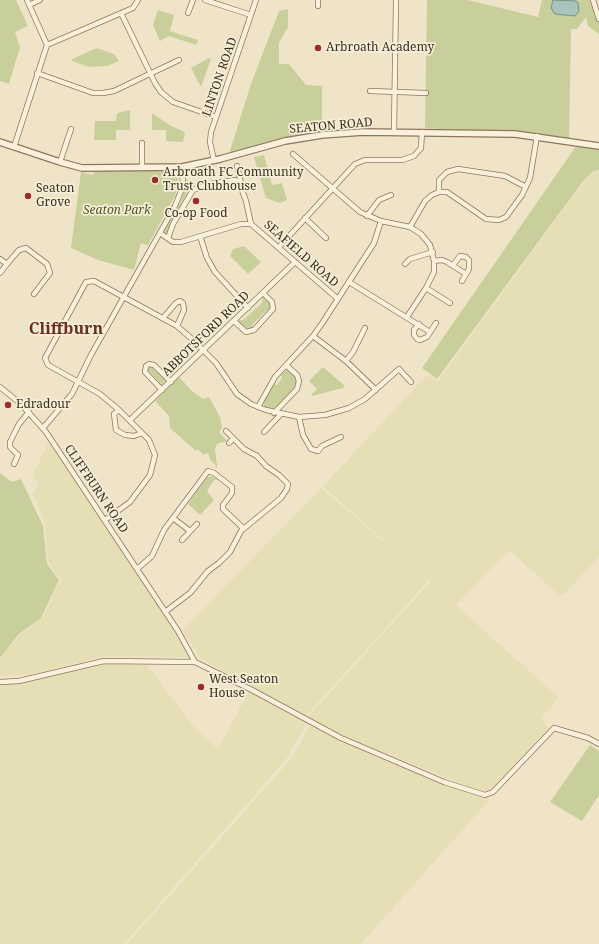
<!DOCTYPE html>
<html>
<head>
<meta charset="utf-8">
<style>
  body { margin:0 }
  canvas { display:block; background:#f0e4c8 }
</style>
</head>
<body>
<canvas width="599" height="944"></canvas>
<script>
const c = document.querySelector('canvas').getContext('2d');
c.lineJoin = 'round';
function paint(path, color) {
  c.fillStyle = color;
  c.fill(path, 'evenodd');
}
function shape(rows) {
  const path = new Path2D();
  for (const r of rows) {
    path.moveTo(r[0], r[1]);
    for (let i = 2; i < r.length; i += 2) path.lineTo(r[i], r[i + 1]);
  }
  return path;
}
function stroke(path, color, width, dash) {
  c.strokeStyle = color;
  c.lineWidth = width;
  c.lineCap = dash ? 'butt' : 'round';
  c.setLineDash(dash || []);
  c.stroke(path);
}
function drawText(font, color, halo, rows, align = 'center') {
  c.font = font + ' "Noto Serif",serif';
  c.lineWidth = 3.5;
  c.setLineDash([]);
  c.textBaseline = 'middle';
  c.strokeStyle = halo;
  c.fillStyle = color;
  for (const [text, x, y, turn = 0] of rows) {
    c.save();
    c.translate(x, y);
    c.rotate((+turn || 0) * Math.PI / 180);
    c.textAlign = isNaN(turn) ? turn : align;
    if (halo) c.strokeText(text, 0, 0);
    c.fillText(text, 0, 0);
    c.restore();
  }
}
paint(shape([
  [599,171,599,557,563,595,559,595,509,550,456,605,429,580,306,716,201,659,182,631,321,488,423,575,323,486,427,375,438,381,585,180,595,172],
  [48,442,87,496,192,657,107,656,26,675,0,676,0,659,20,635,42,618,61,580,48,562,44,518,33,495,38,484,33,476],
  [430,582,557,696,558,698,555,703,541,717,549,728,491,790,484,791,462,784,356,742,308,717],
  [104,663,146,664,194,727,218,749,249,691,307,722,287,758,124,944,0,944,0,685,49,677],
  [311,724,376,756,445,785,490,799,361,944,127,944,292,758]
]), '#e6deb5');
paint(shape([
  [0,0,16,0,28,26,15,32,20,47,9,84,0,81],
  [427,0,468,0,538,17,542,0,590,0,595,15,599,21,599,34,588,26,586,17,577,29,571,29,569,141,515,134,425,128],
  [288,9,288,27,279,43,279,64,289,64,306,85,322,86,322,126,326,126,327,135,285,141,228,157,251,84,279,11],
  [158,10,174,15,170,31,198,40,196,45,169,36,160,41,153,25],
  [97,48,114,54,119,61,107,66,89,67,72,61,72,59],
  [209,58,211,59,201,87,191,68],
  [130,110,130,130,116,130,116,140,94,140,95,121,116,121,117,113],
  [152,113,171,126,185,132,183,142,166,141,166,130,152,130],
  [579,142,599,146,599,170,594,171,584,180,437,379,422,368],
  [264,155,272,185,282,183,287,200,280,203,266,198,254,157],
  [171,170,171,177,178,177,176,194,148,245,141,243,134,270,98,260,71,248,81,172,93,175,94,171],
  [187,179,192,188,189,189,167,234,166,234,164,232,181,201],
  [244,246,261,262,248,274,230,256,233,249],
  [263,296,270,301,272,310,266,311,252,325,253,328,244,328,238,322,239,320,243,320,262,303],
  [150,366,166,380,160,387,161,384,149,371,147,373],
  [323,367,345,386,343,388,312,396,311,395,317,389,309,381],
  [288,369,296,375,297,385,275,408,271,409,265,407,263,402,273,384,277,385,282,378,281,375],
  [179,377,192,391,203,399,209,397,220,417,222,428,219,432,227,441,217,444,215,449,217,466,216,469,215,464,210,460,209,455,206,453,204,455,197,449,196,451,170,428,169,416,155,401],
  [0,473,12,482,21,479,43,526,47,564,59,580,41,618,19,634,0,658],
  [211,476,218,480,214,480,207,491,214,500,200,515,188,504,207,477],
  [590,745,599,751,599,795,582,821,550,802]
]), '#c9cf9b');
const water = shape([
  [553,0,576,1,578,3,579,11,575,16,555,14,551,8,553,0]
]);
paint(water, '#a9c4bc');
stroke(water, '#6f938a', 1);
const minor = shape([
  [27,0,47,45],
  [205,0,251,15],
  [593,0,599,19],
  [29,5,40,0],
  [318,6,318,0],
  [121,13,155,83,161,92,173,102,216,117],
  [188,13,193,0],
  [37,73,93,93,103,93,114,91,179,60],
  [370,91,426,93],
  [394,132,396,0],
  [14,147,47,45,133,8,138,0],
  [293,154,360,212,381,221,410,227,421,234,430,245,434,261,434,272,426,288,407,317],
  [214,161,210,142,211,132,256,0],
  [60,162,71,129],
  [237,166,241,183],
  [142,167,142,143],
  [439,192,439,180,447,172,458,169,505,176,526,187],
  [367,216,379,200,391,195],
  [305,218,326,238],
  [410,227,425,201,432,195,439,192,447,192,486,219,499,220,506,217,522,195,530,178,537,136],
  [160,233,173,242,181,242,241,224,251,224,338,299],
  [200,236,207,258,215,272,248,308],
  [168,238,173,224,193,190,214,183,235,180,239,182,246,201,251,224],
  [279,247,355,164,365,160,402,160,414,156,421,148,422,132],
  [0,259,7,264,0,273],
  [434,261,442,260,447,262,466,274],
  [7,264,19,250,26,248,47,264,50,273,34,294],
  [405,264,410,259,433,252],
  [453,265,460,256,466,257,469,260,469,269,462,281],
  [349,282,430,332],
  [426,288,450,303],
  [163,318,176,303,180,301,183,303,184,310,177,326],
  [234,321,246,332,254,330,273,309,272,302,263,293],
  [419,324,414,330,414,335,417,339,420,340,427,337,436,323],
  [313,336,346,361,376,390],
  [346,361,353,352,365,328],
  [0,387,21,404,46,432,178,631,195,662],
  [162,390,145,372,146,366,149,364,154,365,171,382],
  [258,407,275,377,313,336,323,322,374,243,381,221],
  [119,410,114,414,116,430,125,435,134,436,142,433],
  [274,413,297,389,299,381,297,375,286,365],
  [299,417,303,435,311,449,318,451,322,446,341,437],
  [130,420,295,262],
  [43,428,72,394,91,355,175,206,183,186,182,167],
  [264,432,281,414],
  [229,443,233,439],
  [14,464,18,455,10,447,10,442,19,424,29,412],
  [173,518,190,531],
  [105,520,130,502,150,475,155,455,149,440,119,410,100,394,48,365,45,358,86,282,94,281,177,326,192,339,216,363,237,394,251,404,266,410,299,417,325,415,349,408,365,399,399,369,411,382],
  [182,540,197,524],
  [137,569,152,556,164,530,208,471,214,473,232,487,232,493,223,505,223,509,243,528],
  [165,612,190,593,208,571,219,563,230,552,241,531,281,498,287,489,288,484,279,475,266,466,257,456,244,449,226,431],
  [0,682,19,681,104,661,195,662,252,690,341,738,444,782,485,795,493,792,554,728,588,738,599,744]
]);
const tertiary = shape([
  [0,142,60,162,82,168,182,167,220,159,285,141,322,135,363,132,515,134,599,146]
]);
stroke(minor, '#8d765c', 6);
stroke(tertiary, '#8d765c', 8);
stroke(minor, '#faf1dc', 4.5);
stroke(tertiary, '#faf1dc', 5.5);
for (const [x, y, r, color] of [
  [318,48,4,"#9e2a2b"],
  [155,180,4,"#9e2a2b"],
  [28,196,4,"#9e2a2b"],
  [196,201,4,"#9e2a2b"],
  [8,405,4,"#9e2a2b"],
  [201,687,4,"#9e2a2b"]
]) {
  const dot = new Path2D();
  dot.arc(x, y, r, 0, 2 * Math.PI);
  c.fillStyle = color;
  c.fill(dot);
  stroke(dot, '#f7eed8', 1.5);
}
drawText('12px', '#3d2e20', '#f7eed8', [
  ["Arbroath Academy",326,48],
  ["Arbroath FC Community",163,173],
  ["Trust Clubhouse",163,187],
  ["Seaton",36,189],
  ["Grove",36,203],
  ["Co-op Food",196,214,"center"],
  ["Edradour",16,405],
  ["West Seaton",209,680],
  ["House",209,694]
], 'left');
drawText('12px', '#3d2e20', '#f7eed8', [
  ["LINTON ROAD",220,77,-71],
  ["SEATON ROAD",331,126,-5],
  ["SEAFIELD ROAD",301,254,41],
  ["ABBOTSFORD ROAD",206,334,-44],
  ["CLIFFBURN ROAD",96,489,56]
]);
drawText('italic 12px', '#4d5a26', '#f7eed8', [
  ["Seaton Park",117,211]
]);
drawText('bold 16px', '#6b2e1e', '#f7eed8', [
  ["Cliffburn",66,329]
]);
</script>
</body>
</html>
